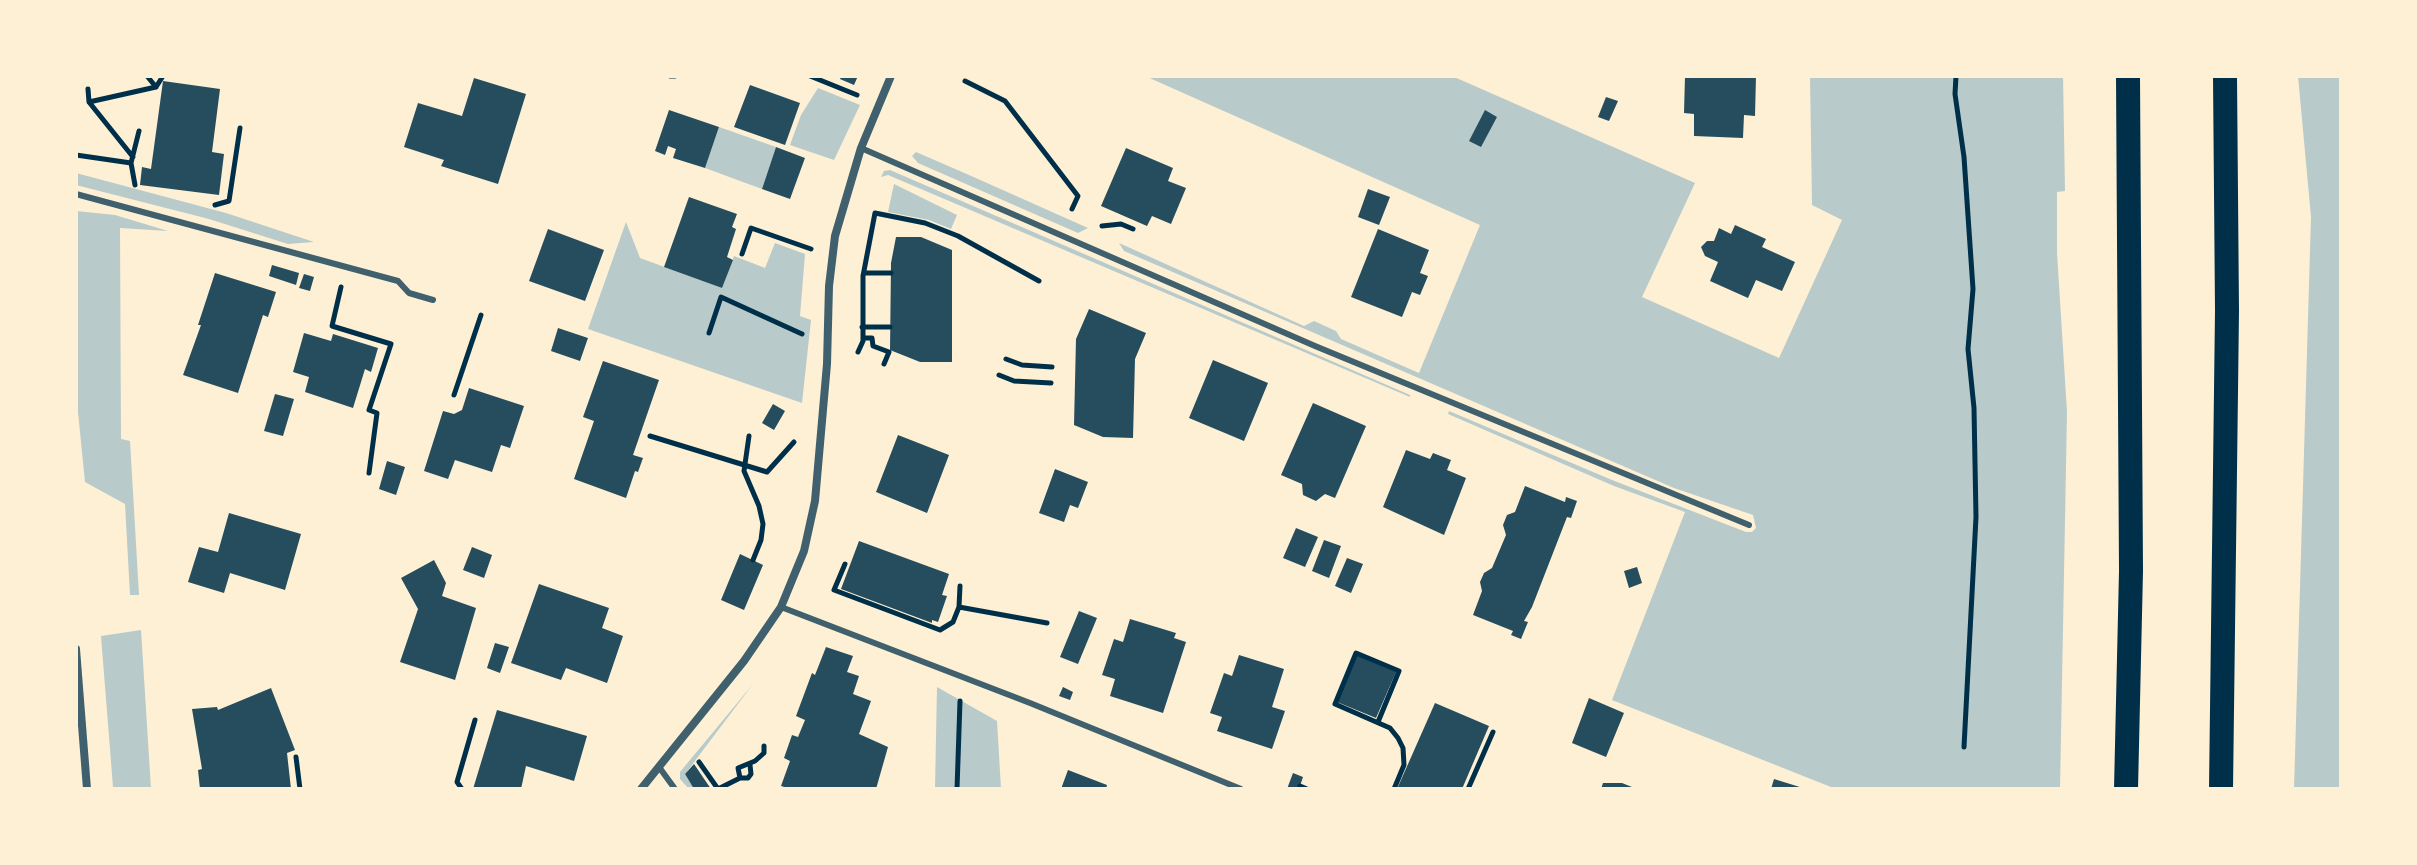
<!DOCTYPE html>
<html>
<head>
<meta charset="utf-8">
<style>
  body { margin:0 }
  #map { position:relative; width:2417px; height:865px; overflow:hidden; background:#fdf0d5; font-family:Karla,sans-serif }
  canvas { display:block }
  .frame { position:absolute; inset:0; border:78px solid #fdf0d5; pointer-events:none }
</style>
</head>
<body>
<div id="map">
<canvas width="2417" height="865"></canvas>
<div class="frame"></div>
</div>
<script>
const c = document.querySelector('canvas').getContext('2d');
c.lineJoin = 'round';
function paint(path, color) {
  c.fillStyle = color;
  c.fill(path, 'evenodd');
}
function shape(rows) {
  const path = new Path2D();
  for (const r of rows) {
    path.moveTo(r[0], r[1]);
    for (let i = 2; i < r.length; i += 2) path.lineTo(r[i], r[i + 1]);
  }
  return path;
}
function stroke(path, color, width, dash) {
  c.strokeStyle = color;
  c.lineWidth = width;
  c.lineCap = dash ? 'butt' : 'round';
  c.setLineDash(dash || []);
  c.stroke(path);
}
paint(shape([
  [1145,76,1452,76,1695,183,1642,297,1779,358,1842,220,1812,205,1810,76,2063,76,2065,191,2057,192,2057,253,2067,412,2060,789,1836,789,1612,700,1685,512,1614,486,1448,414,1449,411,1612,480,1746,532,1752,532,1756,528,1753,515,1674,488,1124,251,1119,243,1304,326,1314,321,1336,331,1341,339,1419,373,1480,225],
  [2298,76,2341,76,2341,789,2294,789,2311,217],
  [818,88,860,105,834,160,790,145,801,115],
  [719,127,776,147,762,189,705,168],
  [916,152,969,175,1088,228,1078,233,918,163,912,156],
  [890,170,1410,395,1410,397,888,175,881,177,884,171],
  [76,173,226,213,314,242,288,244,209,219,76,185],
  [894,184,957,215,951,229,929,220,888,212],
  [76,211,115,215,168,231,120,228,121,439,130,441,139,595,130,595,125,504,85,482,76,392],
  [626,222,640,258,722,288,734,256,765,268,775,243,805,254,800,316,811,320,802,403,588,329],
  [141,630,151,789,121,789,113,787,101,636],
  [753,684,685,774,694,789,689,789,680,779,680,772],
  [937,687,997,721,1001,789,935,789]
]), '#b9caca');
paint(shape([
  [841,76,858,76,854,85,840,79],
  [1685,76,1756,76,1755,116,1744,115,1743,138,1694,136,1694,114,1684,113],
  [474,78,526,94,498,184,441,166,444,160,404,147,418,103,462,116],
  [163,81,220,89,212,152,224,154,219,195,140,185,142,167,151,169],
  [750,85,800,103,785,145,734,127],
  [1606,97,1618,101,1609,121,1598,117],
  [669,110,719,127,705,168,673,158,676,149,668,146,665,155,655,151],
  [1485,110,1497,117,1481,147,1469,141],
  [776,147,805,158,790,199,762,189],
  [1126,148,1173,168,1168,181,1186,188,1171,224,1152,216,1147,226,1101,206],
  [1368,189,1390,197,1379,225,1358,217],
  [689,197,737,214,732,227,736,229,727,257,733,260,722,288,664,267],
  [1735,225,1766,239,1762,247,1795,262,1782,291,1756,280,1748,298,1710,281,1718,262,1705,256,1701,247,1707,241,1714,241,1719,228,1731,234],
  [548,229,604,250,585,301,529,281],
  [1378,229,1429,250,1420,273,1428,276,1420,295,1412,292,1402,317,1351,297],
  [896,237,921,237,952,250,952,362,920,362,890,350,891,263],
  [272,265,299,273,296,285,269,276],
  [215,273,276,292,268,317,263,315,238,393,183,375,201,325,198,325],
  [304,274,314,277,310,291,299,288],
  [1089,309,1146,333,1135,359,1133,438,1103,437,1074,425,1076,339],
  [558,328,588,338,580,361,551,351],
  [304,333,331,341,333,334,378,348,371,372,365,369,353,408,305,392,309,377,293,372],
  [1213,360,1268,383,1244,441,1189,418],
  [603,361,659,380,633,455,643,458,638,472,635,471,626,498,574,479,594,421,583,417],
  [469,388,524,406,510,448,501,445,492,472,455,460,448,479,424,471,443,411,454,414,462,410],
  [275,394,294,399,283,436,264,431],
  [1313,403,1366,426,1335,498,1325,494,1316,501,1303,495,1302,484,1281,475],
  [773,404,785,411,774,430,762,423],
  [898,435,949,455,927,513,876,492],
  [1406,450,1430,459,1433,453,1451,460,1447,470,1466,478,1444,535,1383,507],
  [387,461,405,467,396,495,379,489],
  [1055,469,1088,482,1078,508,1070,505,1064,522,1039,513],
  [1525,486,1565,502,1566,497,1577,501,1571,518,1567,517,1532,607,1524,621,1528,622,1521,639,1511,635,1513,631,1473,615,1482,591,1480,582,1484,573,1492,568,1506,535,1503,525,1507,515,1515,512],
  [229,513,301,534,285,590,230,573,224,593,188,582,199,547,218,552],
  [1296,528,1318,537,1305,567,1283,558],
  [1324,540,1341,546,1329,578,1312,571],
  [859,541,949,574,942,595,947,596,938,622,932,620,932,623,841,589],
  [472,547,492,555,484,578,463,570],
  [740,554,763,565,744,610,721,600],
  [1347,558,1363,564,1351,593,1335,586],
  [434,560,446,583,442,596,476,608,455,680,400,662,418,609,401,578],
  [1637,567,1642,583,1629,588,1624,571],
  [539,584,609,608,602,628,623,636,607,683,566,668,561,680,511,663],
  [1079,611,1097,618,1078,664,1060,657],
  [1130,619,1176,633,1174,638,1186,642,1163,713,1110,696,1115,679,1102,675,1114,639,1123,642],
  [495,643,509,647,500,673,487,668],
  [826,647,853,656,847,672,859,676,853,694,871,701,859,734,888,747,876,789,791,789,781,786,790,761,784,758,792,735,798,737,805,720,796,716,812,673,815,675],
  [1239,655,1284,669,1272,707,1285,711,1272,749,1217,731,1222,717,1210,713,1224,673,1232,676],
  [1356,655,1396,672,1376,718,1337,702],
  [1063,687,1073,692,1070,700,1059,696],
  [271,688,295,750,287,753,291,789,200,789,198,770,202,769,192,709,217,707,218,710],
  [1589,698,1624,713,1606,757,1572,743],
  [1435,703,1489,726,1462,789,1397,789],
  [497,710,587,736,574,781,526,766,521,789,473,789],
  [694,764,711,789,694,789,685,774],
  [1068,770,1107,785,1106,789,1061,789],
  [1293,773,1303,777,1299,789,1287,789],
  [1774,779,1803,788,1803,789,1771,789],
  [1603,783,1622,783,1637,789,1601,789]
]), '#264d5e');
stroke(shape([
  [670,76,675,76],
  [810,76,857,95],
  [1956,76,1955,94,1964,157,1973,289,1968,349,1974,408,1976,517,1964,747],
  [965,81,1005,101,1078,196,1072,209],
  [156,87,163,76],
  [88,89,89,102,156,87,147,76],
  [89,102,133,157],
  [76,155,131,163,139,131],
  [131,163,135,185],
  [215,205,229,201,240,128],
  [1102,226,1121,224,1133,229],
  [742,254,751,228,811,249],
  [864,273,891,273],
  [341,287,332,326,391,344,369,410,377,413,369,473],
  [862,327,890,327],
  [709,333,721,297,802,334],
  [863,338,872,338,873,346,889,352,884,364],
  [858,352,863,341,863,276,875,213,925,223,958,236,1039,281],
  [1006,359,1022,365,1052,367],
  [999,375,1014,381,1051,383],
  [454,395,481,315],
  [650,436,767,472,794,442],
  [749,436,744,471,759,506,763,524,761,540,753,560],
  [845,564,834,590,940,630,953,622,959,607,1047,623],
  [959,607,960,586],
  [1378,722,1399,671,1356,653,1335,704,1390,728,1398,738,1403,748,1404,765,1394,789],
  [296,757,300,789],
  [699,762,718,789,740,778],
  [750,765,751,774,748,778,740,778,738,768,755,761,764,753,764,746],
  [1300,786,1307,789],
  [462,789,457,782,475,720],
  [957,789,960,701],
  [1468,789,1493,732]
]), '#003049', 5);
stroke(shape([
  [861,148,1315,346,1749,525],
  [76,194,398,281,409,293,433,300],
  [781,607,1030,703,1241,789],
  [659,767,675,789]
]), '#3f606c', 6);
stroke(shape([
  [76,649,87,789],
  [641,789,744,661,781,607,804,551,815,501,827,364,829,286,835,236,861,148,891,76]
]), '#3f606c', 8);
stroke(shape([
  [2126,789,2131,571,2128,76],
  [2221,789,2227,311,2225,76]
]), '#003049', 24);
</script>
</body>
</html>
